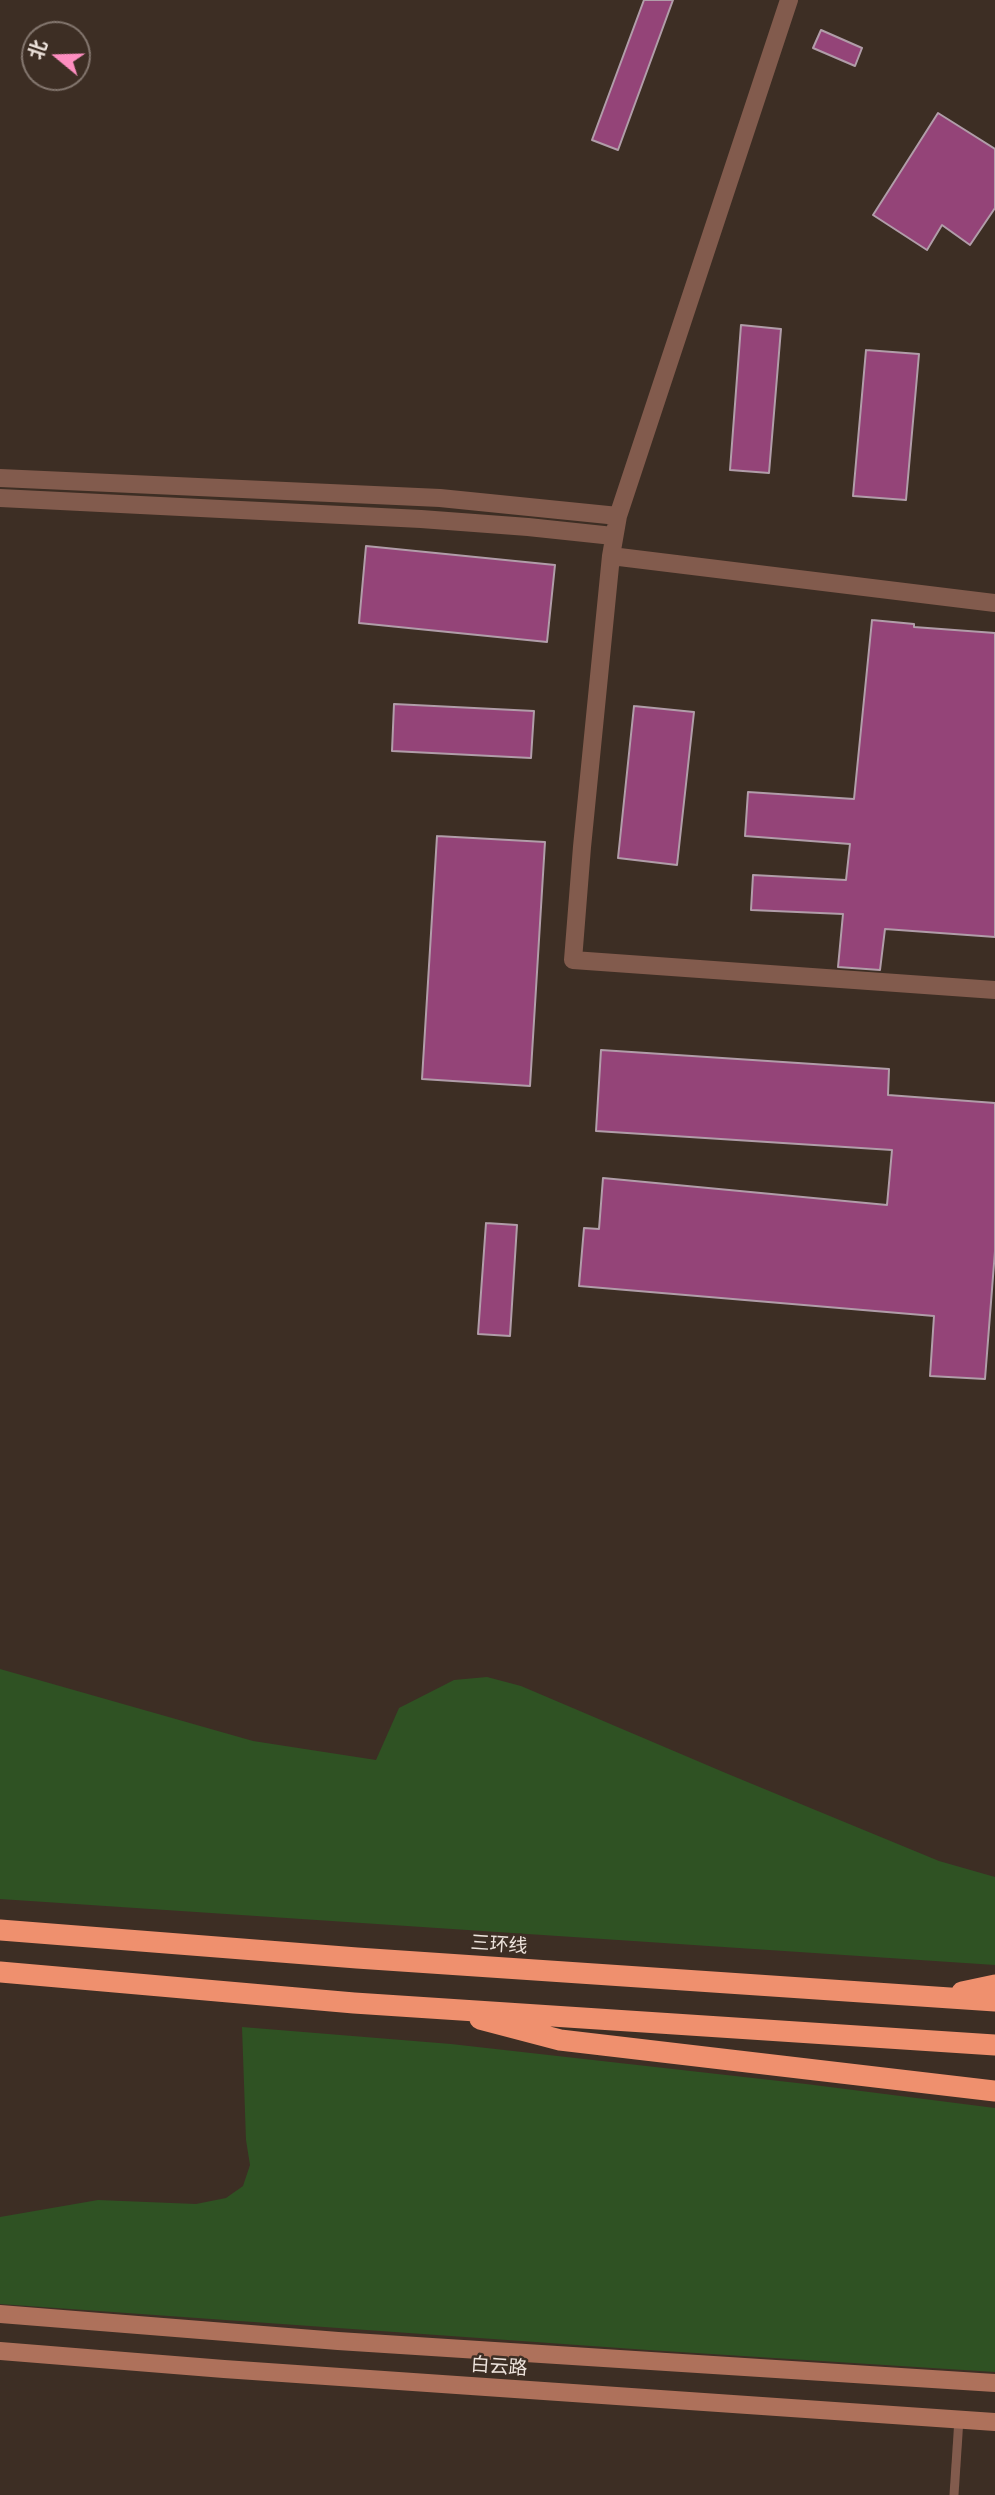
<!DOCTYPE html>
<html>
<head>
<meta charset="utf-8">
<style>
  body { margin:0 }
  #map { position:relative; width:995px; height:2495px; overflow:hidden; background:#3d2e24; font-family:"Work Sans","Noto Sans SC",sans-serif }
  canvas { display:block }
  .north { position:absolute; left:21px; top:21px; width:70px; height:70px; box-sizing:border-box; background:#3d2e24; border:2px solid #83766e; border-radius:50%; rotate:289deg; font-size:19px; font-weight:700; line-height:28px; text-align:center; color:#ede3dc }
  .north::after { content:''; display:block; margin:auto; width:24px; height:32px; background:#fd8ec0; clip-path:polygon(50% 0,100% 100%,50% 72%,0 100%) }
</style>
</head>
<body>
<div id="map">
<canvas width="995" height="2495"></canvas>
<div class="north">北</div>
</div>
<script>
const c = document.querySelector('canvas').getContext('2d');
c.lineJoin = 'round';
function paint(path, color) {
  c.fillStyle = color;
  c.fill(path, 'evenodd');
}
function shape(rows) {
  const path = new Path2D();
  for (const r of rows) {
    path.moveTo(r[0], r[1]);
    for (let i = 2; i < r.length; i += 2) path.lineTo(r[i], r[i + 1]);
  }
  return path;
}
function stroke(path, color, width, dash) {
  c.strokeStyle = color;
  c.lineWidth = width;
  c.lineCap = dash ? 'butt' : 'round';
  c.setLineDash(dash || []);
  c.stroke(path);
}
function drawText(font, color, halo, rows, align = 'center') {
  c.font = font + ' "Work Sans","Noto Sans SC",sans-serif';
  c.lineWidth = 5;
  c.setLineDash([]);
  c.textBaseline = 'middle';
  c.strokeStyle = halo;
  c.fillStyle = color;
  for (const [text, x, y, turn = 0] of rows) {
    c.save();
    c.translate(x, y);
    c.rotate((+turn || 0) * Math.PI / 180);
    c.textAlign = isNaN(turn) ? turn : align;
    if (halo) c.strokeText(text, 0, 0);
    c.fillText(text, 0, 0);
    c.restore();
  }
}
paint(shape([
  [0,1669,253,1741,376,1760,399,1708,454,1680,487,1677,521,1686,728,1774,939,1861,995,1877,995,1965,0,1899],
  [242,2027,451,2044,806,2084,995,2108,995,2372,648,2350,0,2304,0,2217,98,2200,196,2204,226,2198,243,2186,250,2165,246,2140]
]), '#2f5223');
const building = shape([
  [644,0,673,0,618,150,592,140,644,0],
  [821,30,862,48,855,66,813,48,821,30],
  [938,113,995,149,995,208,970,245,942,225,927,250,873,215,938,113],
  [741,325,781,329,769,473,730,470,741,325],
  [866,350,919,354,906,500,853,496,866,350],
  [366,546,555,565,547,642,359,623,366,546],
  [872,620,914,624,914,627,995,633,995,937,885,929,880,970,838,967,843,914,751,910,753,875,846,880,850,844,745,836,748,792,854,799,872,620],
  [394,704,534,711,531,758,392,751,394,704],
  [634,706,694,712,677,865,618,858,634,706],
  [437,836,545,842,530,1086,422,1079,437,836],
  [601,1050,889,1069,888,1095,995,1103,995,1251,985,1379,930,1376,934,1316,579,1286,584,1228,599,1229,603,1178,887,1205,892,1150,596,1131,601,1050],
  [486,1223,517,1225,510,1336,478,1334,486,1223]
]);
paint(building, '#944478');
stroke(building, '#b19da9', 2);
stroke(shape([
  [954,2495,959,2419]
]), '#825b4d', 9);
stroke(shape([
  [789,0,618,516,611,556,582,847,573,960,995,990],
  [0,478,440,498,618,516],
  [0,498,421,519,528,527,613,536],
  [611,556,995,603]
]), '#825b4d', 18);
stroke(shape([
  [0,2314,338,2341,995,2383],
  [0,2351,224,2369,995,2422]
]), '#ae715b', 18);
stroke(shape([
  [0,1930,357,1958,995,2001],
  [0,1972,354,2003,995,2045],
  [962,1992,995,1985],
  [480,2019,560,2040,995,2091]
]), '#ef906e', 21);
drawText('19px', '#ede3dc', '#3d2e24', [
  ["三环线",499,1945,4],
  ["白云路",499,2367,4]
]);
</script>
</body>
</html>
